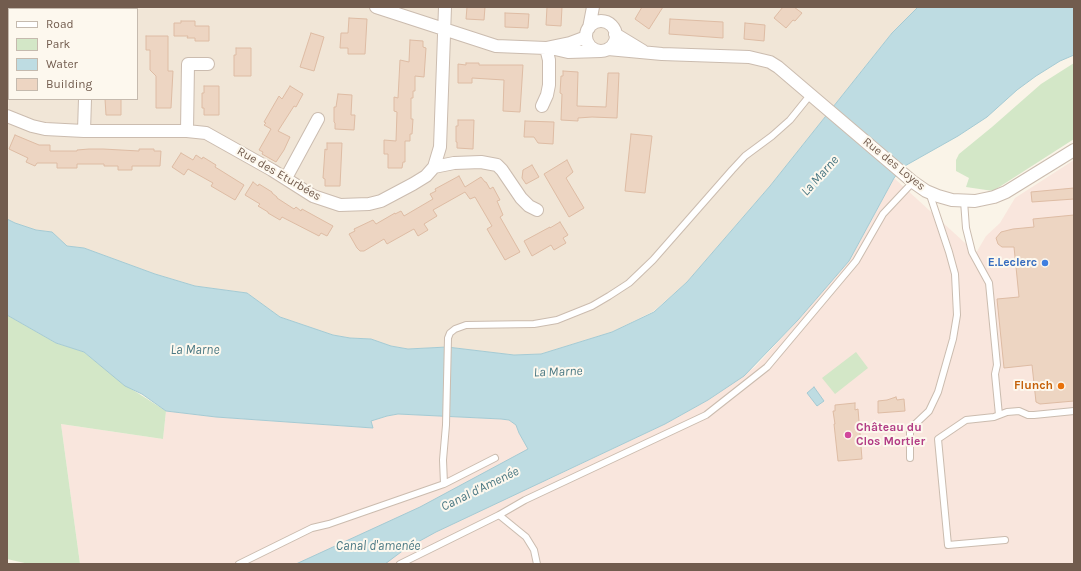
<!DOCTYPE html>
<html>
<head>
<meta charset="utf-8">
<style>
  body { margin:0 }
  #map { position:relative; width:1081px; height:571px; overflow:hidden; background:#faf4e8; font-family:Karla,sans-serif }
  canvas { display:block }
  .frame { position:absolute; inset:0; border:8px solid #725c4e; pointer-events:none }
  .legend { position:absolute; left:8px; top:8px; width:130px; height:92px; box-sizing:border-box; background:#fdf8ee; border:1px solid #c5baae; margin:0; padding:5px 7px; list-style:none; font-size:12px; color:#725c4e }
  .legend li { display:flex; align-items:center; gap:8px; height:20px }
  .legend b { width:20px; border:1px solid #c5baae }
</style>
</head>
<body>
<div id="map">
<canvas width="1081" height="571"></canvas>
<div class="frame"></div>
<ul class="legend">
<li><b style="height:5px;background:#fff"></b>Road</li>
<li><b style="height:11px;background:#d3e7c7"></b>Park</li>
<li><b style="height:11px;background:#bedce2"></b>Water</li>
<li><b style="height:11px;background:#edd5c2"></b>Building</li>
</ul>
</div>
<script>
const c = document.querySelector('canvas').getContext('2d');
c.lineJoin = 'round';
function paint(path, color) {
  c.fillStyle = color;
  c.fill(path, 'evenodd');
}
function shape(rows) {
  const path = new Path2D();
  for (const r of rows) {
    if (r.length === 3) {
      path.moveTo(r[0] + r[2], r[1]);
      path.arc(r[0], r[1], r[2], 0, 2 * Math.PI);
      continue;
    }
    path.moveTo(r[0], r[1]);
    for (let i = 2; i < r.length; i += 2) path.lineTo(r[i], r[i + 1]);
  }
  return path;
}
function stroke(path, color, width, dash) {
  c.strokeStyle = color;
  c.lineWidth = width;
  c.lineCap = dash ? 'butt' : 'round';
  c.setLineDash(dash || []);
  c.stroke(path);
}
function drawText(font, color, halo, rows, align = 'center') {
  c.font = font + ' Karla,sans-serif';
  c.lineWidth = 4;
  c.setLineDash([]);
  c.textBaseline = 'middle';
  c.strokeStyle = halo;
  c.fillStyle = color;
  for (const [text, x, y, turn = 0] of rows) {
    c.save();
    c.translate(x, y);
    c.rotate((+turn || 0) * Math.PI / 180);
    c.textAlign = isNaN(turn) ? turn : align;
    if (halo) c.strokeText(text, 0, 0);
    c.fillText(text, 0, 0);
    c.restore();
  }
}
paint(shape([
  [7,7,918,7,892,33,770,186,687,282,654,311,612,332,541,354,514,355,447,347,408,349,391,346,371,339,350,338,333,335,280,317,247,293,195,286,155,274,84,248,66,246,52,232,36,230,15,223,7,219],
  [9,9,137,9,137,99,9,99]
]), '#f1e6d7');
paint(shape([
  [1074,160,1074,564,80,564,61,424,163,439,166,411,216,417,372,428,371,421,387,416,398,414,501,419,509,420,517,425,519,433,547,480,665,424,708,400,755,367,798,320,849,261,894,178,976,253,986,236,1000,223,1015,198]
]), '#f9e6dd');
paint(shape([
  [1074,63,1074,139,993,191,966,187,969,178,956,171,956,160,959,154,992,127,1041,84],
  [7,315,56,343,84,352,122,383,166,411,163,439,61,424,80,564,29,564,7,559],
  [856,352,868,368,835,394,822,378]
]), '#d3e7c7');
const water = shape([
  [918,7,1074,7,1074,55,1060,61,1036,76,1017,90,987,117,958,136,903,167,894,178,849,261,798,320,744,376,708,400,665,424,436,532,405,549,385,564,296,564,420,507,528,449,519,433,516,425,509,420,501,419,398,414,387,416,371,421,373,428,216,417,166,411,142,394,125,386,84,352,56,343,7,315,7,219,15,223,36,230,52,232,67,246,84,248,155,274,195,286,247,293,280,317,333,335,350,338,371,339,391,346,408,349,447,347,514,355,541,354,612,332,654,312,687,282,770,186,892,33,918,7],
  [814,387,824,401,817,406,807,393,814,387]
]);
paint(water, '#bedce2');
stroke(water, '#a5cad3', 1);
const building = shape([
  [467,7,485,7,484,20,466,19,467,7],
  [547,7,562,7,561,26,546,25,547,7],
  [642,7,663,7,649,29,635,19,642,7],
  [783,7,794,7,802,13,795,21,793,20,786,28,774,18,783,7],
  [505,13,529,14,528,28,505,27,505,13],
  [349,18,367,19,365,54,348,54,348,48,340,48,341,33,348,33,349,18],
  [670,19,723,22,723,38,669,34,670,19],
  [181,21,195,21,195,26,209,26,209,41,195,41,195,38,187,38,188,36,174,36,174,23,181,23,181,21],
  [745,23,765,25,764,41,744,39,745,23],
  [311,33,324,37,314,71,300,67,311,33],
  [146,36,168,36,168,71,173,71,171,108,156,108,156,76,150,70,150,50,146,50,146,36],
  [410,40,423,41,423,47,426,48,424,77,415,76,415,91,413,91,413,98,411,98,411,119,413,119,412,134,410,134,410,141,405,141,405,162,403,162,402,168,388,168,388,154,384,154,384,140,396,141,397,112,394,111,394,97,398,98,400,60,409,62,410,40],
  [236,48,251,48,251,76,234,76,234,55,236,55,236,48],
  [466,63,479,63,479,65,523,65,520,112,503,111,504,80,472,78,472,83,458,83,458,64,466,65,466,63],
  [563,71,578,72,577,106,606,107,608,73,619,73,617,118,592,117,578,118,578,121,561,120,562,94,560,93,561,76,563,76,563,71],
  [204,86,219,86,219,115,204,115,204,108,202,108,202,93,204,93,204,86],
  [290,86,303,94,296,107,294,106,278,131,290,137,284,150,276,162,262,154,263,152,259,150,271,129,264,125,266,123,264,122,279,96,282,99,290,86],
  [338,94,352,95,351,115,355,115,354,130,335,129,335,123,334,122,334,107,336,107,338,94],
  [105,99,121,99,121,115,106,115,105,99],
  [458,120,474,120,473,149,457,148,457,142,456,142,456,126,458,126,458,120],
  [525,121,554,122,553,144,538,143,534,137,524,137,525,121],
  [631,134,652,136,645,193,625,191,631,134],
  [15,135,39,145,50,145,50,151,77,151,77,150,89,149,103,149,139,151,139,149,154,149,154,151,161,151,160,166,132,166,132,170,118,170,118,166,104,166,104,164,77,164,77,168,57,168,57,163,37,163,35,166,26,162,28,158,9,149,15,135],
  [327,143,342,143,340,186,325,186,325,179,323,178,324,164,325,149,327,150,327,143],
  [181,153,193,160,196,155,202,159,203,157,216,165,215,167,220,170,244,185,235,200,211,186,213,183,188,169,184,175,172,167,181,153],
  [567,160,573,172,566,178,584,208,569,217,544,174,567,160],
  [532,165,539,177,526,184,522,178,523,170,532,165],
  [459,176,465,187,481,177,485,182,486,182,490,189,493,187,500,200,497,201,503,215,500,217,520,252,505,260,487,229,492,226,475,197,470,199,465,192,433,210,437,216,424,224,428,230,418,236,414,229,412,230,387,244,384,239,364,251,360,251,357,248,349,234,355,231,354,229,373,220,376,224,395,213,395,214,401,211,404,216,433,199,430,194,436,191,435,189,459,176],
  [253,182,258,186,259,184,272,192,272,193,277,197,277,198,294,209,296,207,301,211,302,209,333,226,327,236,321,233,319,236,282,217,280,220,268,213,268,212,258,206,260,204,245,195,253,182],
  [1074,188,1074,199,1032,202,1031,192,1074,188],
  [1074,215,1074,401,1040,404,1036,402,1032,365,1004,368,997,299,1019,297,1014,247,1002,247,998,244,996,238,1001,232,1013,229,1034,227,1033,219,1074,215],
  [560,222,568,235,563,238,566,243,554,250,551,245,532,256,524,241,550,227,550,228,560,222],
  [896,397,897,400,904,399,905,411,878,413,878,401,887,400,896,397],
  [855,403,855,410,858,409,862,459,838,461,834,424,835,424,833,411,835,411,835,405,855,403]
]);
paint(building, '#edd5c2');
stroke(building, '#debca4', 1);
const service = shape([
  [964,201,966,228,972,252,989,283,997,365,995,374,999,415],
  [910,458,910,429,929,411,938,392,953,339,957,315,955,274,949,252,929,192],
  [444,484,495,458],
  [499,515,525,500,706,415,767,367,856,261,883,214,913,182],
  [1005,540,948,545,938,439,966,420,994,417,1007,412,1019,411,1028,415,1034,415,1074,411],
  [239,564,312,528,329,524,444,484,443,460,446,425,448,338,450,333,455,329,466,325,534,324,557,320,592,306,609,296,629,283,653,260,732,170,745,156,772,136,790,120,811,94],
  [400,564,499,515,526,537,534,550,537,564]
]);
const minor = shape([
  [59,7,63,9],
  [376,7,496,46,546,48,570,43,586,37],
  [601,36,15],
  [589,28,593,7],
  [615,34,643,51],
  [555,49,568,52,601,51],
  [608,49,662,54,749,57,770,62,778,67,913,182,926,191,938,196,952,200,975,201,994,197,1006,192,1074,150],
  [542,106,547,95,549,85,549,60,546,48],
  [7,116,32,126,45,129,84,131,187,131,206,133,272,170,313,196,340,205,369,204,381,201,413,184,426,176,434,167,440,147,445,7],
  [84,131,85,99],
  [187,131,188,64,208,64],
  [434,167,454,163,481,162,497,165,502,170,521,198,529,206,537,210],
  [286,178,318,119]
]);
stroke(service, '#cbbcaf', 8);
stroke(minor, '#cbbcaf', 14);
stroke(service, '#fff', 6);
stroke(minor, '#fff', 12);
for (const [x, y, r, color] of [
  [1045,263,4,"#3f7fe0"],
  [1061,386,4,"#e8710a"],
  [848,435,4,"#d1479c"]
]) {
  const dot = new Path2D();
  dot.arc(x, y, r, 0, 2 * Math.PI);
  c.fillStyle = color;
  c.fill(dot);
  stroke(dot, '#fdf8ee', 1.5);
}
drawText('12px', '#725c4e', '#fdf8ee', [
  ["Rue des Loyes",894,164,39],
  ["Rue des Eturbées",279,174,30]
]);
drawText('bold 12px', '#366cbe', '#fdf8ee', [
  ["E.Leclerc",1037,263]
], 'right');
drawText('bold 12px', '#c56008', '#fdf8ee', [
  ["Flunch",1053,386]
], 'right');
drawText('bold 12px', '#b23c85', '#fdf8ee', [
  ["Château du",856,428],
  ["Clos Mortier",856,442]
], 'left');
drawText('italic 13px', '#4a7883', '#fdf8ee', [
  ["La Marne",820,176,-48],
  ["La Marne",195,350],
  ["La Marne",558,372,-2],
  ["Canal d'Amenée",480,489,-26],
  ["Canal d'amenée",378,546]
]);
</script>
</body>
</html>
